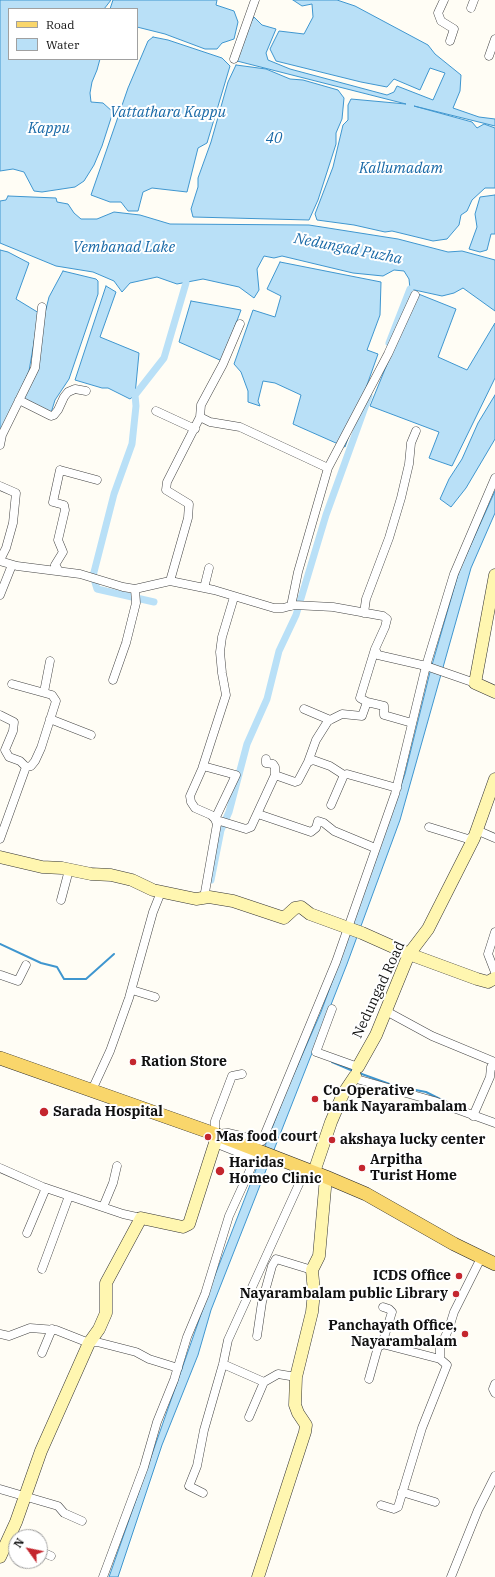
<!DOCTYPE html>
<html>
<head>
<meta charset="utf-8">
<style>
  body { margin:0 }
  #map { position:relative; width:495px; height:1577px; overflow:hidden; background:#fffdf5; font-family:"IBM Plex Serif",serif }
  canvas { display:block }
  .legend { position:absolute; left:8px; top:8px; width:130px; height:52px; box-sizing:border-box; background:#fff; border:1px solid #a0a0a0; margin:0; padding:5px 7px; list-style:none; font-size:12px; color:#111 }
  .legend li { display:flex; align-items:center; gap:8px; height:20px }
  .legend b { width:20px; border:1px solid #a0a0a0 }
  .north { position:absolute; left:8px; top:1529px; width:40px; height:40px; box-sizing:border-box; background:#fff; border:1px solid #a0a0a0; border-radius:50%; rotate:303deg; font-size:11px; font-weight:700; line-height:16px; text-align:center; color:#111 }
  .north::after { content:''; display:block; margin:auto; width:14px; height:18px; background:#c4262e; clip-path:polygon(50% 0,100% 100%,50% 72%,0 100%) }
</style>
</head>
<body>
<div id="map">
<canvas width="495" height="1577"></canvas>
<ul class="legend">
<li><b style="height:5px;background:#f9d66b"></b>Road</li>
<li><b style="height:11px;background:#b9e0f7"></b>Water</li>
</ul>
<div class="north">N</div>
</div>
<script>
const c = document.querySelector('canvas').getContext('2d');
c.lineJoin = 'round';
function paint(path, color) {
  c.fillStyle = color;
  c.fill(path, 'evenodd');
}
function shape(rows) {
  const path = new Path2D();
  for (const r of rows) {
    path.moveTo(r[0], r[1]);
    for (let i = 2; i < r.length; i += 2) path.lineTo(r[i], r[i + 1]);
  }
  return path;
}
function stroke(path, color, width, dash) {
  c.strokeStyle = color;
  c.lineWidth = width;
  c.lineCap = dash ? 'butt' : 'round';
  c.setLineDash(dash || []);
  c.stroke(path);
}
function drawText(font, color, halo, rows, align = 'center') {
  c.font = font + ' "IBM Plex Serif",serif';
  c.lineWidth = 4;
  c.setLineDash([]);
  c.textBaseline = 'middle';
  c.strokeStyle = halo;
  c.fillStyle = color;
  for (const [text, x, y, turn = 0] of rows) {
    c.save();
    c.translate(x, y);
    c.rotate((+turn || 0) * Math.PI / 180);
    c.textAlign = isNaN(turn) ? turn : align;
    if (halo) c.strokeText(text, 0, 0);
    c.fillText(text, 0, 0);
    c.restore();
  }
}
const water = shape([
  [0,0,111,0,104,9,9,9,9,59,100,59,97,70,92,82,90,93,91,102,103,103,113,112,102,146,94,165,84,181,75,187,42,192,34,191,24,172,13,169,0,171,0,0],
  [113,0,217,0,216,5,234,11,238,22,234,39,222,43,217,49,205,49,165,34,137,27,137,9,110,9,113,0],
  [293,0,337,0,355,6,428,45,435,54,461,75,460,91,453,108,479,117,495,119,495,126,414,106,472,122,477,128,484,124,495,128,495,188,485,188,472,200,467,211,461,215,459,225,447,239,433,241,392,231,385,232,354,225,317,220,315,214,333,167,343,125,348,120,348,105,351,99,406,104,237,61,248,27,254,17,262,25,276,29,266,53,268,60,290,69,387,95,394,92,397,86,433,100,445,73,430,68,420,90,394,79,387,87,361,82,276,61,270,49,279,31,304,34,313,17,312,4,302,6,293,0],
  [153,37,168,40,222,58,230,66,207,143,198,148,187,192,152,188,143,192,138,211,128,211,121,202,110,202,91,195,128,88,148,41,153,37],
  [236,65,266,69,290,79,303,80,338,90,344,98,342,119,336,133,336,144,318,200,309,220,193,217,191,209,198,187,198,178,211,142,228,82,236,65],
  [495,195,495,234,491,234,487,250,480,252,469,249,477,227,475,214,480,197,495,195],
  [8,196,56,198,57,202,68,204,74,213,81,219,97,219,114,212,140,215,170,224,309,225,398,239,448,252,462,251,495,260,495,311,463,288,454,293,442,296,410,289,409,279,404,271,394,270,383,276,353,273,282,256,274,258,264,256,257,269,259,290,254,298,239,287,203,279,177,284,157,277,130,283,122,292,114,281,93,272,56,266,0,243,0,201,6,200,8,196],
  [0,250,8,252,29,263,16,299,39,313,29,371,0,435,0,250],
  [280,262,381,282,380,315,367,350,378,354,345,447,293,424,301,395,275,383,263,381,258,401,260,406,248,402,248,391,241,372,234,364,253,310,275,317,281,296,267,289,280,262],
  [63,271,96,279,98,281,98,294,69,379,55,400,51,413,23,401,49,297,63,271],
  [106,286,116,292,100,337,139,353,135,395,130,399,108,388,102,388,75,380,106,286],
  [416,293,456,309,438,357,467,370,495,323,495,378,452,466,429,458,439,432,370,406,416,293],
  [191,301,241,310,222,361,179,342,191,301],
  [495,395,495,439,466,488,451,507,440,499,449,479,462,459,478,423,495,395],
  [495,491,495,513,471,568,400,820,347,964,211,1310,198,1355,162,1445,118,1577,109,1577,212,1283,286,1092,321,1012,347,941,405,774,430,672,459,571,495,491]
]);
paint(water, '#b9e0f7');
stroke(water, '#3f96cf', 1);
stroke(shape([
  [0,944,41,963,57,967,64,979,86,979,114,954],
  [332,1062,353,1071],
  [359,1073,395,1086,426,1092,444,1101]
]), '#3f96cf', 2);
stroke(shape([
  [389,343,410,289],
  [154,602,97,589,93,576,114,494,132,444,136,406,135,395,164,358,186,283],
  [211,880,221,830,229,812,247,744,267,699,279,651,296,615,326,515,369,396]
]), '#b9e0f7', 7);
const street = shape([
  [444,0,438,13,441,21,454,29,450,41],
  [471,8,474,0],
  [489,56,495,39],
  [234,59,255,0],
  [19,400,51,416,54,415,58,410,64,397,68,392,75,389,86,391],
  [156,411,195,429],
  [200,417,201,405,223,364,240,324],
  [0,445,2,435,35,368,42,307],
  [328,468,388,354,415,295],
  [0,486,16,493,13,523,6,548,0,560],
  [0,561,17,566,80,574,123,587,135,589,170,581,214,590,274,608,283,608,294,605,333,607,383,616,387,619,385,627,375,649,378,655,426,666,475,683],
  [59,571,55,565,63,552,58,540,65,510,64,505,53,502,60,470,97,480],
  [170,581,188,518,189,504,166,490,167,482,200,417,210,422,240,427,328,468,298,572,291,606],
  [204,588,209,568],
  [0,595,12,565],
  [364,613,366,599,389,538,401,498,409,464,411,443,416,431],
  [113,680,126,643,136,603,135,589],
  [44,692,50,661],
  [367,702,360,698,375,649],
  [304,709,330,720],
  [0,715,14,722,13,731,5,750,9,757,20,761,26,767],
  [50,719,91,735],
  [308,762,316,740,328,721,342,714,362,716,367,702,384,706,384,715,412,723],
  [203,766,236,775,215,819],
  [275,775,295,782,298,781,308,762,313,760,330,766,344,775,347,774,397,788],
  [331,805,344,775],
  [258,814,311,832,316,828,318,821,324,823,334,831,375,848],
  [217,824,220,821,246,829,251,827,275,775,275,767,273,764,266,763,266,759],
  [429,827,468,839,481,832,495,838],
  [0,839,26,767,31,766,35,761,41,748,56,701,52,695,12,684],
  [204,898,217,824,215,819,211,815,195,808,191,802,190,796,202,769,226,695,222,673,220,652,222,637,234,597],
  [61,900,69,870],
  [495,932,488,954,495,972],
  [1,975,18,981,26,965],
  [132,990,155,997],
  [332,1009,316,1052,358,1067,356,1071],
  [386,1011,432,1036,495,1062],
  [242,1074,232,1076,215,1121,215,1134,228,1133,262,1141,336,962,395,794,426,666,454,574,495,478],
  [353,1078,434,1101,495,1123],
  [92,1090,110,1051,129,998,153,912,161,892],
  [473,1116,490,1077,491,1067,495,1066],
  [0,1168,43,1187,123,1214,141,1218],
  [103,1207,113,1183,117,1166],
  [27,1233,46,1188],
  [42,1269,69,1196],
  [383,1307,389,1309,392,1312,382,1344,440,1359,440,1348,449,1328,454,1312,481,1258],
  [0,1334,9,1336,30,1328,56,1330,89,1343,97,1342,136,1352,149,1359,178,1368],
  [257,1336,262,1302,272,1266,276,1259,312,1270],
  [356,1339,378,1347,382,1345],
  [42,1353,52,1329],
  [223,1364,264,1382],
  [369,1379,378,1347],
  [495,1384,493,1389,495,1393],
  [249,1417,264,1382,278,1374,296,1377],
  [0,1489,58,1506,64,1513,82,1521],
  [402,1492,435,1502],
  [203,1493,189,1486,197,1466,204,1430,223,1364,228,1340,304,1173],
  [381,1505,394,1509,398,1507,422,1428,447,1365,440,1359],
  [40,1551,51,1556],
  [103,1577,144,1467,157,1422,174,1380,187,1337,205,1294,229,1216,255,1159,215,1143],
  [451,1577,478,1510,495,1476]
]);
const secondary = shape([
  [495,575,475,683,495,692],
  [0,857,42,867,62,868,91,874,111,875,132,880,153,890,196,899,209,897,233,901,284,918,295,908,301,907,310,914,362,933,409,954,477,979,488,982,495,978],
  [358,1067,376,1035,409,954,428,929,474,838,495,779],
  [314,1172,331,1122,343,1094,355,1076],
  [0,1557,16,1522,41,1451,89,1343,99,1329,106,1313,106,1283,141,1218,183,1227,189,1224,215,1143,215,1134],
  [258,1577,305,1432,306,1425,298,1413,295,1405,296,1377,312,1312,314,1292,312,1270,319,1256,326,1177]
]);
const primary = shape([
  [0,1058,215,1134,326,1177,366,1194,454,1244,495,1264]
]);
stroke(street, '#444', 9);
stroke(secondary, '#333', 13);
stroke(primary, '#222', 14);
stroke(street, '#fff', 8);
stroke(secondary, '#fff6b0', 12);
stroke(primary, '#f9d66b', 13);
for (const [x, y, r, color] of [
  [133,1062,4,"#c4262e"],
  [315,1099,4,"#c4262e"],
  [44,1112,5,"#c4262e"],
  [208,1137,4,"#c4262e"],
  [332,1140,4,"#c4262e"],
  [362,1168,4,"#c4262e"],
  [220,1171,5,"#c4262e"],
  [459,1276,4,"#c4262e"],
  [456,1294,4,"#c4262e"],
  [465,1334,4,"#c4262e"]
]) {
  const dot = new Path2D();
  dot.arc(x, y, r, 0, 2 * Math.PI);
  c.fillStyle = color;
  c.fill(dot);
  stroke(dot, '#fff', 1.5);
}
drawText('14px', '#111', '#fff', [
  ["Nedungad Road",379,990,-65]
]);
drawText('bold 14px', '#111', '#fff', [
  ["Ration Store",141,1062],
  ["Co-Operative",323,1091],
  ["bank Nayarambalam",323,1107],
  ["Sarada Hospital",53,1112],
  ["Mas food court",216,1137],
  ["akshaya lucky center",340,1140],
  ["Arpitha",370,1160],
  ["Turist Home",370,1176],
  ["Haridas",229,1163],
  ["Homeo Clinic",229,1179],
  ["ICDS Office",451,1276,"right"],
  ["Nayarambalam public Library",448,1294,"right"],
  ["Panchayath Office,",457,1326,"right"],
  ["Nayarambalam",457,1342,"right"]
], 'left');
drawText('italic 15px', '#1768a6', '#fff', [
  ["Vattathara Kappu",168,113],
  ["Kappu",49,129],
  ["40",274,139],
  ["Kallumadam",401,169],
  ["Vembanad Lake",124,248],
  ["Nedungad Puzha",348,249,11]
]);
</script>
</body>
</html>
